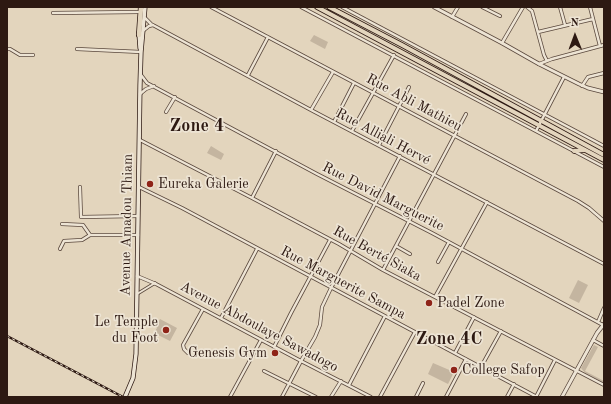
<!DOCTYPE html>
<html>
<head>
<meta charset="utf-8">
<style>
  body { margin:0 }
  #map { position:relative; width:611px; height:404px; overflow:hidden; background:#e3d5bd; font-family:"Old Standard TT",serif }
  canvas { display:block }
  .frame { position:absolute; inset:0; border:8px solid #2d1912; pointer-events:none }
  .north { position:absolute; left:555px; top:16px; width:40px; height:40px; -webkit-text-stroke:3px #ede4d4; paint-order:stroke; rotate:359deg; font-size:11px; font-weight:700; line-height:16px; text-align:center; color:#2d1912 }
  .north::after { content:''; display:block; margin:auto; width:14px; height:18px; background:#2d1912; clip-path:polygon(50% 0,100% 100%,50% 72%,0 100%) }
</style>
</head>
<body>
<div id="map">
<canvas width="611" height="404"></canvas>
<div class="frame"></div>
<div class="north">N</div>
</div>
<script>
const c = document.querySelector('canvas').getContext('2d');
c.lineJoin = 'round';
function paint(path, color) {
  c.fillStyle = color;
  c.fill(path, 'evenodd');
}
function shape(rows) {
  const path = new Path2D();
  for (const r of rows) {
    path.moveTo(r[0], r[1]);
    for (let i = 2; i < r.length; i += 2) path.lineTo(r[i], r[i + 1]);
  }
  return path;
}
function stroke(path, color, width, dash) {
  c.strokeStyle = color;
  c.lineWidth = width;
  c.lineCap = dash ? 'butt' : 'round';
  c.setLineDash(dash || []);
  c.stroke(path);
}
function drawText(font, color, halo, rows, align = 'center') {
  c.font = font + ' "Old Standard TT",serif';
  c.lineWidth = 3.5;
  c.setLineDash([]);
  c.textBaseline = 'middle';
  c.strokeStyle = halo;
  c.fillStyle = color;
  for (const [text, x, y, turn = 0] of rows) {
    c.save();
    c.translate(x, y);
    c.rotate((+turn || 0) * Math.PI / 180);
    c.textAlign = isNaN(turn) ? turn : align;
    if (halo) c.strokeText(text, 0, 0);
    c.fillText(text, 0, 0);
    c.restore();
  }
}
paint(shape([
  [314,35,328,42,325,49,310,41],
  [211,146,224,154,221,160,207,153],
  [578,280,588,285,579,303,569,298],
  [160,319,177,328,170,341,154,333,157,328,149,324,142,322,142,321,152,324,152,323,157,324],
  [594,345,598,347,585,371,604,381,604,383,585,373,581,368],
  [433,363,454,372,448,384,428,374]
]), '#c4b5a0');
const pedestrian = shape([
  [137,294,155,283]
]);
const minor = shape([
  [211,7,578,201,589,208,604,221],
  [301,7,604,167],
  [342,7,604,146],
  [482,7,500,16],
  [527,7,532,11,544,55,547,61],
  [560,7,565,25],
  [590,7,600,46],
  [53,13,138,12],
  [452,17,458,7],
  [145,18,151,24,311,110,604,264],
  [144,30,149,26,153,25],
  [538,32,593,19],
  [502,43,523,7],
  [7,49,10,49,20,55,33,55],
  [77,49,141,52],
  [539,64,552,59,604,45],
  [141,75,147,83,317,174,432,233,603,325],
  [248,75,268,37],
  [582,86,588,77,604,73],
  [140,94,146,89,154,86],
  [311,110,333,72],
  [166,112,175,97],
  [334,122,354,83],
  [352,131,394,55],
  [536,131,564,77],
  [140,140,252,198,339,244,383,270,604,385],
  [379,145,409,87],
  [80,187,81,217,138,216],
  [139,187,182,208,537,397],
  [252,198,276,151],
  [62,224,83,225,90,235],
  [396,246,410,254],
  [60,249,64,241,82,240,90,235,138,235],
  [438,262,449,242],
  [383,270,466,114],
  [137,276,156,284,301,361,371,397],
  [435,297,487,202],
  [221,318,257,249],
  [598,322,604,308],
  [593,340,604,346],
  [274,347,291,313,330,240],
  [188,353,184,349,183,345,203,309],
  [455,353,474,317],
  [481,367,501,331],
  [264,371,316,397],
  [349,385,385,316],
  [230,397,261,340],
  [282,397,301,361,315,337,320,325,322,307,331,288,400,156],
  [331,397,341,381],
  [380,397,415,332],
  [416,397,423,383],
  [446,397,466,359],
  [507,397,514,384],
  [536,397,555,360]
]);
const tertiary = shape([
  [434,7,502,43,539,64,579,84,588,88,604,92],
  [562,397,597,333,604,324]
]);
const secondary = shape([
  [139,33,140,48,141,51],
  [125,397,133,378,136,354,140,85,141,52,145,7]
]);
const trunk = shape([
  [317,7,604,160],
  [329,7,402,45,604,155],
  [574,151,584,150]
]);
const motorway = shape([
  [139,35,141,7]
]);
stroke(pedestrian, '#5a483d', 3.5);
stroke(minor, '#5a483d', 4);
stroke(tertiary, '#5a483d', 4.5);
stroke(secondary, '#2d1912', 5);
stroke(trunk, '#2d1912', 5.5);
stroke(motorway, '#2d1912', 6);
stroke(pedestrian, '#ede4d4', 2);
stroke(minor, '#ede4d4', 2.5);
stroke(tertiary, '#ede4d4', 3);
stroke(secondary, '#ede4d4', 3.5);
stroke(trunk, '#e3d5bd', 4);
stroke(motorway, '#e3d5bd', 4.5);
const rail = shape([
  [7,336,123,397]
]);
stroke(rail, '#2d1912', 2.5);
stroke(rail, '#ede4d4', 1, [3]);
for (const [x, y, r, color] of [
  [150,184,4,"#8f2418"],
  [429,303,4,"#8f2418"],
  [166,330,4,"#8f2418"],
  [275,353,4,"#8f2418"],
  [454,370,4,"#8f2418"]
]) {
  const dot = new Path2D();
  dot.arc(x, y, r, 0, 2 * Math.PI);
  c.fillStyle = color;
  c.fill(dot);
  stroke(dot, '#ede4d4', 1.5);
}
drawText('14px', '#2d1912', '#ede4d4', [
  ["Rue Abli Mathieu",414,103,28],
  ["Rue Alliali Hervé",383,137,28],
  ["Rue David Marguerite",383,197,27],
  ["Avenue Amadou Thiam",127,225,-89],
  ["Rue Berté Siaka",377,254,29],
  ["Rue Marguerite Sampa",343,283,28],
  ["Avenue Abdoulaye Sawadogo",259,327,28]
]);
drawText('14px', '#2d1912', '#ede4d4', [
  ["Eureka Galerie",158,184],
  ["Padel Zone",437,303],
  ["Le Temple",158,322,"right"],
  ["du Foot",158,338,"right"],
  ["Genesis Gym",267,353,"right"],
  ["College Safop",462,370]
], 'left');
drawText('bold 18px', '#2d1912', '#ede4d4', [
  ["Zone 4",197,126],
  ["Zone 4C",449,339]
]);
</script>
</body>
</html>
